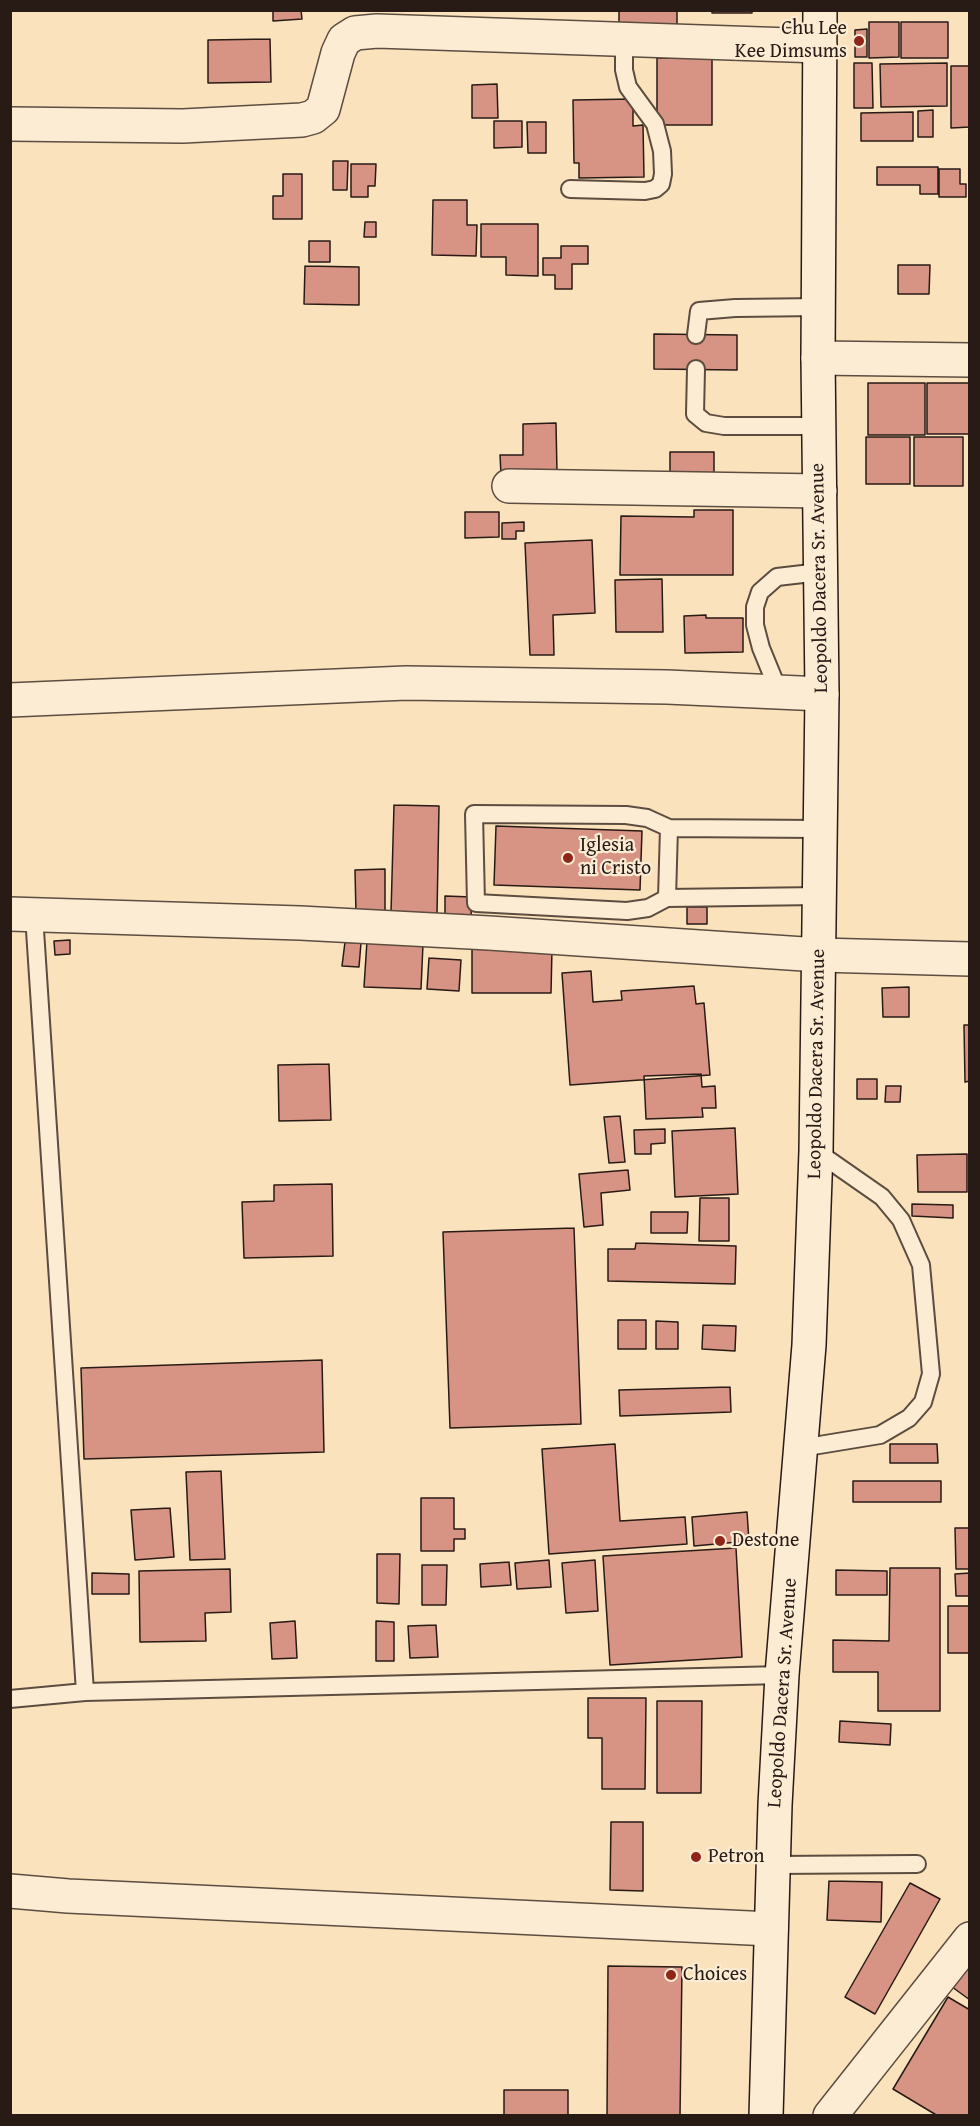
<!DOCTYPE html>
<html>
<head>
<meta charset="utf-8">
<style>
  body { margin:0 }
  #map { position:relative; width:980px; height:2126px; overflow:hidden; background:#fae2bd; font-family:"Gentium Book Plus",serif }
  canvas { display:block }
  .frame { position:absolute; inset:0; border:12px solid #281b16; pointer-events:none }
</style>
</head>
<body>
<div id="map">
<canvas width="980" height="2126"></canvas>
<div class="frame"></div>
</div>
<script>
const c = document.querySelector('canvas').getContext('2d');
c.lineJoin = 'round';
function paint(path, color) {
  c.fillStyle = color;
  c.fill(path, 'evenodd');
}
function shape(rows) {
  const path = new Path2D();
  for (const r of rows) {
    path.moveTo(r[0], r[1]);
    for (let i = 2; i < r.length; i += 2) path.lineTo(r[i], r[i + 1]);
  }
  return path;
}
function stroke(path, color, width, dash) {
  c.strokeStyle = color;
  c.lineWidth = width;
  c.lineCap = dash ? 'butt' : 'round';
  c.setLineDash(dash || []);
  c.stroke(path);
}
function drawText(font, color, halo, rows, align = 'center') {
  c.font = font + ' "Gentium Book Plus",serif';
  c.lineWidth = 4.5;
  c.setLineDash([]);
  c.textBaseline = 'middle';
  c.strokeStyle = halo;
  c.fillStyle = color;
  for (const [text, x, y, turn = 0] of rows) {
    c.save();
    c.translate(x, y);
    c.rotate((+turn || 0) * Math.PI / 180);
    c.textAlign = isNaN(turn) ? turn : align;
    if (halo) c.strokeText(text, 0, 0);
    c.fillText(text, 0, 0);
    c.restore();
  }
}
const building = shape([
  [273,10,301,10,302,19,273,21,273,10],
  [677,10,677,29,619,29,619,11,677,10],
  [712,10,752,10,752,13,712,13,712,10],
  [869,22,899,22,899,57,869,58,869,22],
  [901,22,948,22,948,58,901,58,901,22],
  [867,29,867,57,855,57,855,30,867,29],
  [270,39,271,82,208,83,208,40,270,39],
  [657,58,712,58,712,125,657,125,657,58],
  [854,63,872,63,873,108,854,108,854,63],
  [947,63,947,106,881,107,880,64,947,63],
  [951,66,970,66,970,127,951,128,951,66],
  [497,84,498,118,472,118,472,85,497,84],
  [633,99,633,126,643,125,644,177,579,178,579,163,574,163,573,100,633,99],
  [933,110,933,137,918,137,918,111,933,110],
  [913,112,913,141,861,141,861,113,913,112],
  [494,121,522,121,522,147,494,148,494,121],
  [527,122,546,122,546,153,528,153,527,122],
  [333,161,348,161,347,190,333,190,333,161],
  [351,164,376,164,375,186,368,186,368,197,351,197,351,164],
  [877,167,938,167,938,194,920,194,920,185,877,185,877,167],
  [939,169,960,169,960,184,966,184,966,197,939,197,939,169],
  [283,174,302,174,302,219,273,219,273,196,283,196,283,174],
  [433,200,467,200,467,225,477,225,476,256,432,255,433,200],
  [365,222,376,222,376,237,364,237,365,222],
  [481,224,538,224,538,276,506,275,506,257,481,257,481,224],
  [309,241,330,241,330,262,309,262,309,241],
  [561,246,588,246,588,264,572,264,572,289,555,289,555,275,543,275,543,258,561,258,561,246],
  [898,265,930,265,929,294,898,294,898,265],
  [305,266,359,267,359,305,304,304,305,266],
  [654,334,737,335,737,370,654,369,654,334],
  [868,383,925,383,925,435,868,435,868,383],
  [927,383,969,383,969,434,927,434,927,383],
  [556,423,557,473,501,474,500,455,523,455,523,424,556,423],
  [866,437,910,437,910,484,866,484,866,437],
  [914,437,963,437,963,486,914,486,914,437],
  [670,452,714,452,714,477,670,477,670,452],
  [694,510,733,510,733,575,620,575,621,516,694,517,694,510],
  [465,512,499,512,499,537,465,538,465,512],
  [524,522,524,531,516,531,516,539,502,539,502,523,524,522],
  [592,540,595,613,553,615,554,655,530,655,525,543,592,540],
  [662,579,663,632,616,632,615,580,662,579],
  [706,615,706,618,743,618,743,652,685,653,684,616,706,615],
  [394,805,439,806,437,914,391,913,394,805],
  [496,826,642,831,640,890,494,885,496,826],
  [385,869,385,914,356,914,355,870,385,869],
  [445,896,472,897,471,916,445,915,445,896],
  [687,907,707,907,707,924,687,924,687,907],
  [70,940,70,954,55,955,54,941,70,940],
  [367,941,423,944,421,989,364,987,367,941],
  [345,942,361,943,359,967,342,966,345,942],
  [472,949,552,949,551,993,472,993,472,949],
  [429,958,461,960,459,991,427,989,429,958],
  [591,971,593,1002,622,1000,621,991,694,986,696,1004,704,1003,710,1075,570,1085,562,973,591,971],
  [909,987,909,1017,883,1017,882,988,909,987],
  [964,1025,970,1025,970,1081,965,1082,964,1025],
  [329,1064,331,1120,279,1121,278,1065,329,1064],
  [701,1074,702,1087,715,1086,716,1108,702,1108,703,1117,646,1119,644,1076,701,1074],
  [857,1079,877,1079,877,1099,857,1099,857,1079],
  [886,1086,901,1086,900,1102,885,1102,886,1086],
  [620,1116,625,1162,609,1163,604,1117,620,1116],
  [735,1128,738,1194,675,1197,672,1131,735,1128],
  [665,1129,665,1143,651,1144,651,1154,635,1154,634,1130,665,1129],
  [967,1154,967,1192,918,1192,917,1155,967,1154],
  [628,1170,630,1190,601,1193,603,1225,584,1227,579,1174,628,1170],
  [332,1184,333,1256,244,1258,242,1202,274,1201,274,1185,332,1184],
  [700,1198,729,1198,729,1241,699,1241,700,1198],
  [912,1204,953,1205,953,1218,912,1216,912,1204],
  [651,1212,688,1212,687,1233,651,1233,651,1212],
  [574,1228,581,1424,450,1428,443,1232,574,1228],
  [636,1243,736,1246,735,1284,608,1281,608,1249,635,1249,636,1243],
  [618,1320,646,1320,646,1349,618,1349,618,1320],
  [656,1321,678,1322,678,1349,656,1349,656,1321],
  [703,1325,736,1326,735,1351,702,1349,703,1325],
  [322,1360,324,1452,84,1459,81,1368,322,1360],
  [730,1387,731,1412,620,1416,619,1390,730,1387],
  [615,1444,620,1521,685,1517,687,1544,549,1554,542,1449,615,1444],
  [890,1444,937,1444,938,1463,890,1463,890,1444],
  [221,1471,225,1559,190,1560,186,1472,221,1471],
  [853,1481,941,1481,941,1502,853,1502,853,1481],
  [421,1498,454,1498,454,1529,465,1529,465,1539,454,1539,454,1551,421,1551,421,1498],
  [170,1508,174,1557,135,1560,131,1510,170,1508],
  [747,1512,749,1541,694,1546,692,1517,747,1512],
  [955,1528,970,1528,970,1569,956,1569,955,1528],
  [736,1548,742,1657,610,1665,603,1556,736,1548],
  [377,1554,400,1554,399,1604,377,1603,377,1554],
  [549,1560,551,1587,517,1589,515,1563,549,1560],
  [595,1560,598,1611,566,1613,562,1563,595,1560],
  [509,1562,511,1585,481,1587,480,1564,509,1562],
  [422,1565,447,1565,446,1605,422,1605,422,1565],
  [890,1568,940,1568,940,1711,878,1711,878,1672,833,1672,833,1640,889,1641,890,1568],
  [230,1569,231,1612,205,1613,206,1641,140,1642,139,1571,230,1569],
  [836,1570,887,1571,887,1595,836,1595,836,1570],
  [92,1573,129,1574,129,1594,92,1594,92,1573],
  [970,1573,970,1596,956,1596,955,1574,970,1573],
  [948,1606,970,1606,970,1653,948,1653,948,1606],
  [295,1621,297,1658,272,1659,270,1623,295,1621],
  [376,1621,394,1622,394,1661,376,1661,376,1621],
  [436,1625,438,1657,410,1658,408,1626,436,1625],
  [588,1698,646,1698,645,1789,602,1789,602,1738,588,1738,588,1698],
  [657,1701,702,1701,701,1793,657,1793,657,1701],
  [840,1721,891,1724,890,1745,839,1742,840,1721],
  [611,1822,643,1822,643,1891,610,1890,611,1822],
  [829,1881,882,1882,881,1922,827,1920,829,1881],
  [910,1883,940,1899,875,2014,845,1997,910,1883],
  [970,1955,970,2000,948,1984,970,1955],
  [608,1966,682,1967,680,2116,607,2116,608,1966],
  [948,1997,970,2010,970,2116,938,2116,893,2089,948,1997],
  [504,2090,568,2090,568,2116,504,2116,504,2090]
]);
paint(building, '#d79384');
stroke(building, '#281b16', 1.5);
const service = shape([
  [570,189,645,191,655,189,661,184,663,174,662,151,655,124,628,87,624,70,624,39],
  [696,335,699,311,735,308,819,307],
  [696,369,695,414,706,423,724,426,819,426],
  [779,692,761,648,755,625,755,607,760,592,777,577,820,572],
  [819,896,667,898,648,908,627,911,476,903,474,814,626,815,647,818,669,828,820,829],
  [667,898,669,828],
  [34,915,85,1692],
  [801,1448,880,1435,909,1418,923,1402,931,1374,921,1265,901,1220,882,1197,816,1151],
  [10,1699,85,1692,782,1675],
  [773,1865,917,1864]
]);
const minor = shape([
  [10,124,183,126,302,120,313,117,323,109,338,53,344,40,355,33,377,31,820,46],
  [818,358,970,360],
  [509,486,820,491],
  [10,700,406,683,667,687,822,694],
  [10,914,300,923,489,933,819,955,970,959],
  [10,1891,68,1896,771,1929],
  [830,2116,970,1939]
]);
const secondary = shape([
  [766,2116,775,1805,782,1675,809,1345,816,1151,822,694,818,358,820,10]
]);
stroke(service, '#5c4d40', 20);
stroke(minor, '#5c4d40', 36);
stroke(secondary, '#281b16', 36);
stroke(service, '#fcecd4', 16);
stroke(minor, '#fcecd4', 33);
stroke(secondary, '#fcecd4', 33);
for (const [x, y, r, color] of [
  [859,41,6,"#8f2418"],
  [568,858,6,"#8f2418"],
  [720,1541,6,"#8f2418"],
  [696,1857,6,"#8f2418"],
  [671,1975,6,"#8f2418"]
]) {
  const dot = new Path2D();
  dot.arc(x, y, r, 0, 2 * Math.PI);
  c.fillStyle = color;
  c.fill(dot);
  stroke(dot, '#fcecd4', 2);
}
drawText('20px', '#281b16', '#fcecd4', [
  ["Chu Lee",847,29,"right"],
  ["Kee Dimsums",847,52,"right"],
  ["Iglesia",580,846],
  ["ni Cristo",580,869],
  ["Destone",732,1541],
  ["Petron",708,1857],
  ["Choices",683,1975]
], 'left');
drawText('20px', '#281b16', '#fcecd4', [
  ["Leopoldo Dacera Sr. Avenue",820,578,-91],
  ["Leopoldo Dacera Sr. Avenue",817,1064,-89],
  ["Leopoldo Dacera Sr. Avenue",783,1693,-86]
]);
</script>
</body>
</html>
